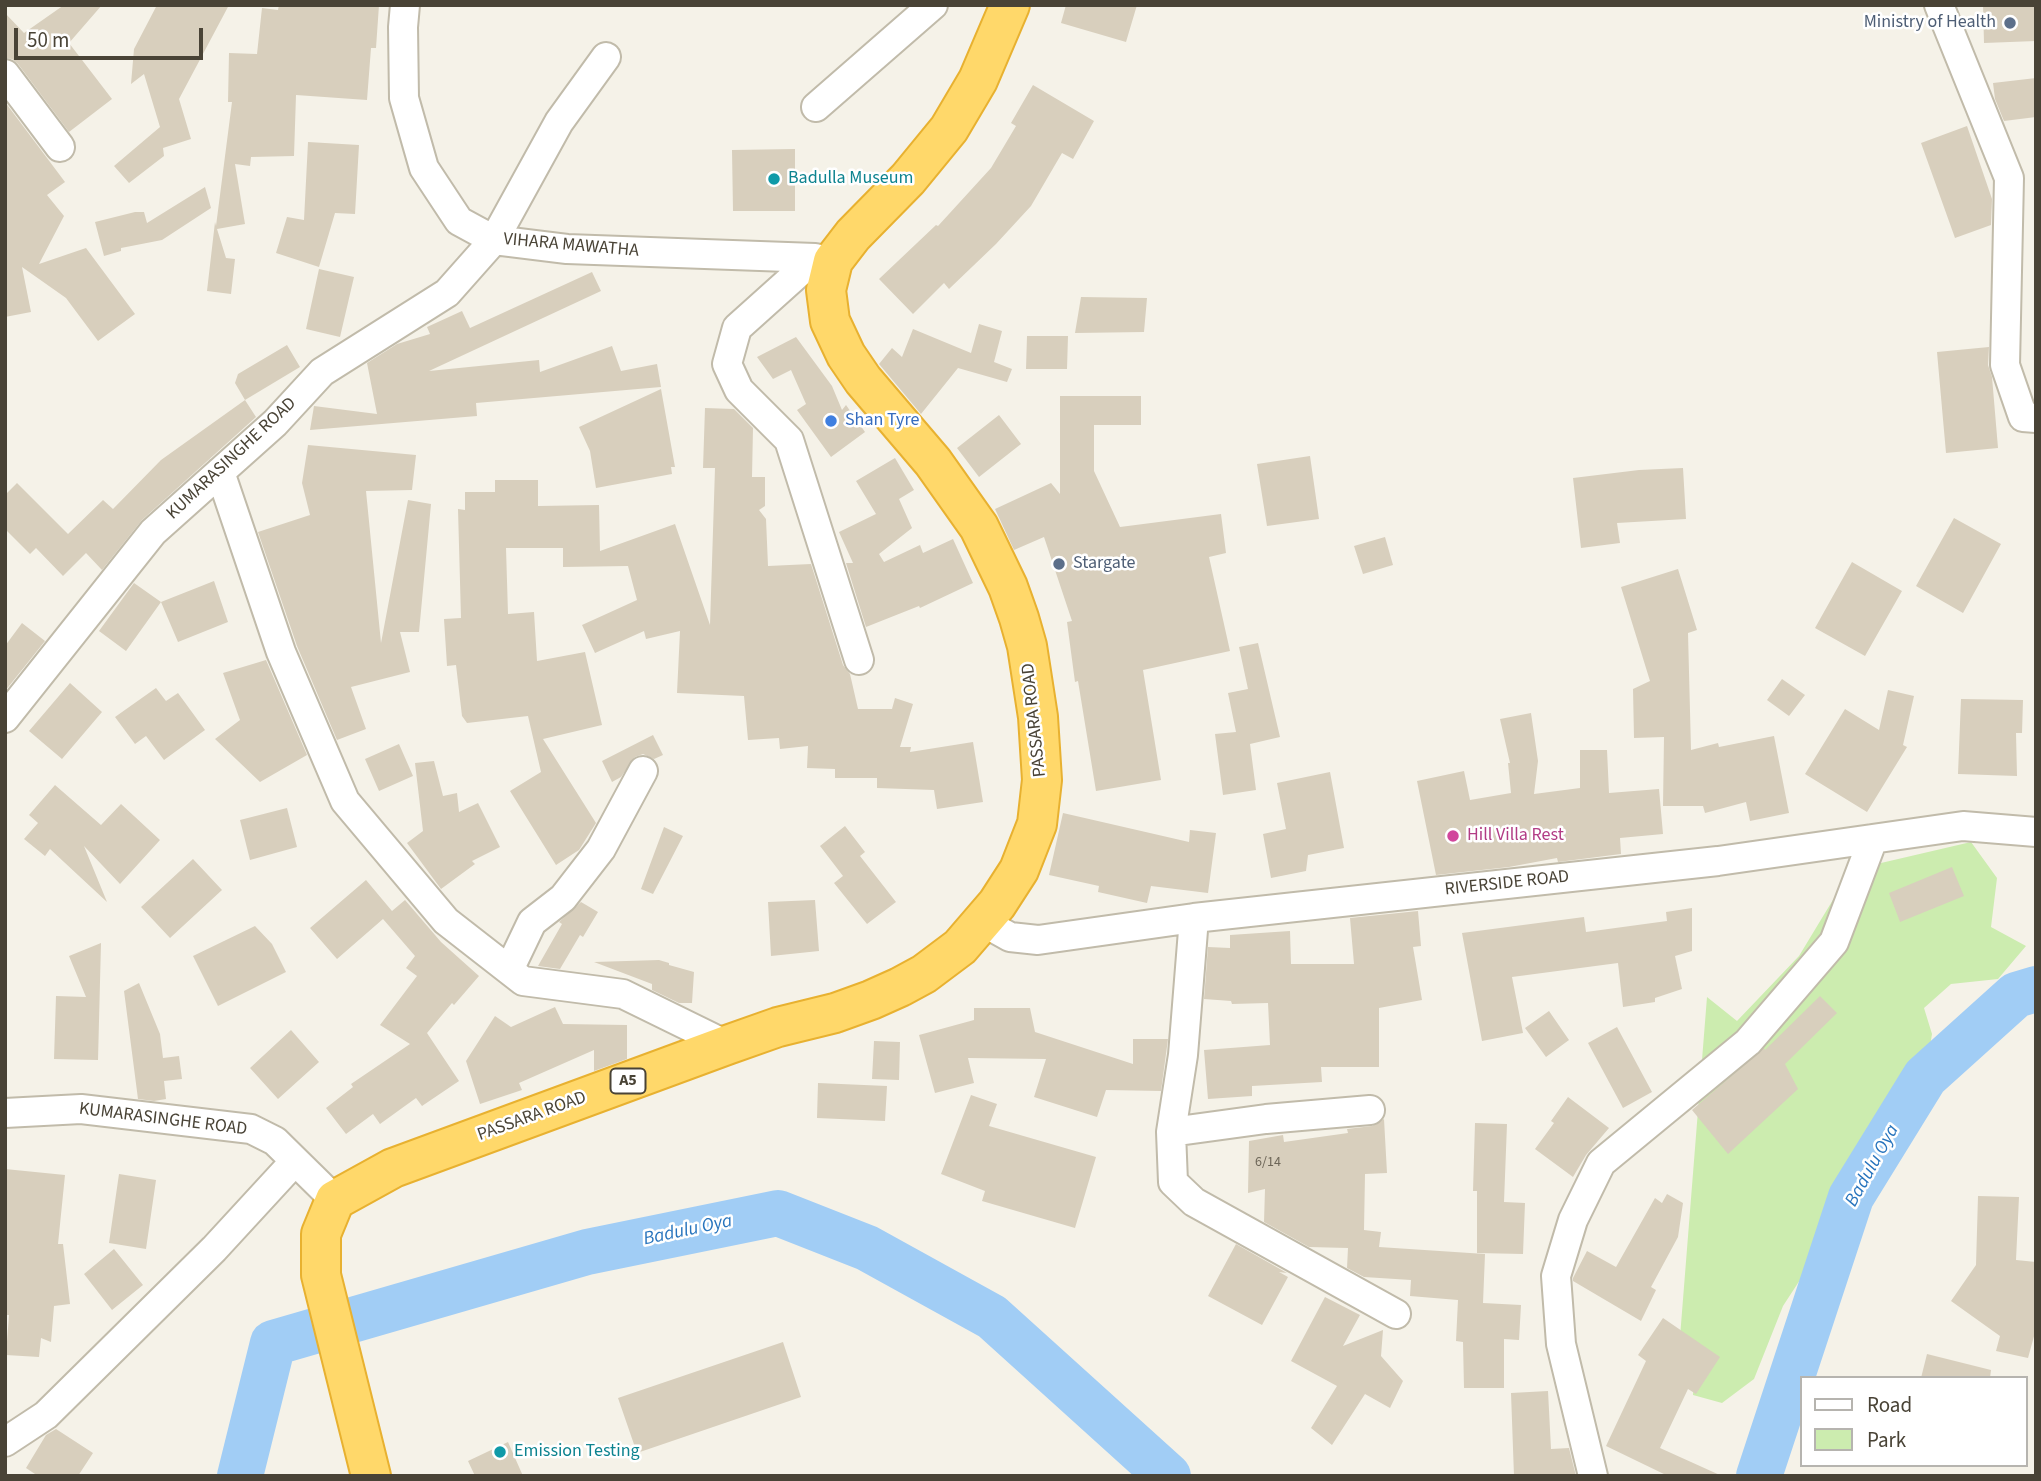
<!DOCTYPE html>
<html>
<head>
<meta charset="utf-8">
<style>
  body { margin:0 }
  #map { position:relative; width:2041px; height:1481px; overflow:hidden; background:#f5f2e8; font-family:"Source Sans 3",sans-serif }
  canvas { display:block }
  .frame { position:absolute; inset:0; border:7px solid #494336; pointer-events:none }
  .legend { position:absolute; left:1800px; top:1376px; width:228px; height:91px; box-sizing:border-box; background:#fff; border:2px solid #b6b4af; margin:0; padding:9px 12px; list-style:none; font-size:21px; color:#494336 }
  .legend li { display:flex; align-items:center; gap:14px; height:35px }
  .legend b { width:35px; border:2px solid #b6b4af }
  .scale { position:absolute; left:14px; top:28px; width:189px; height:32px; box-sizing:border-box; border:4px solid #494336; border-top:0; padding-left:9px; font-size:21px; line-height:24px; white-space:nowrap; color:#494336; -webkit-text-stroke:5px #fff; paint-order:stroke }
</style>
</head>
<body>
<div id="map">
<canvas width="2041" height="1481"></canvas>
<div class="frame"></div>
<ul class="legend">
<li><b style="height:9px;background:#fff"></b>Road</li>
<li><b style="height:19px;background:#ccecaf"></b>Park</li>
</ul>
<div class="scale">50 m</div>
</div>
<script>
const c = document.querySelector('canvas').getContext('2d');
c.lineJoin = 'round';
function paint(path, color) {
  c.fillStyle = color;
  c.fill(path, 'evenodd');
}
function shape(rows) {
  const path = new Path2D();
  for (const r of rows) {
    path.moveTo(r[0], r[1]);
    for (let i = 2; i < r.length; i += 2) path.lineTo(r[i], r[i + 1]);
  }
  return path;
}
function stroke(path, color, width, dash) {
  c.strokeStyle = color;
  c.lineWidth = width;
  c.lineCap = dash ? 'butt' : 'round';
  c.setLineDash(dash || []);
  c.stroke(path);
}
function drawText(font, color, halo, rows, align = 'center') {
  c.font = font + ' "Source Sans 3",sans-serif';
  c.lineWidth = 5;
  c.setLineDash([]);
  c.textBaseline = 'middle';
  c.strokeStyle = halo;
  c.fillStyle = color;
  for (const [text, x, y, turn = 0] of rows) {
    c.save();
    c.translate(x, y);
    c.rotate((+turn || 0) * Math.PI / 180);
    c.textAlign = isNaN(turn) ? turn : align;
    if (halo) c.strokeText(text, 0, 0);
    c.fillText(text, 0, 0);
    c.restore();
  }
}
paint(shape([
  [1971,842,1997,878,1991,927,2026,946,1998,979,1951,984,1924,1008,1932,1034,1925,1077,1901,1079,1892,1108,1834,1187,1811,1263,1783,1306,1754,1379,1722,1403,1693,1395,1695,1343,1680,1337,1707,997,1737,1021,1799,956,1851,870]
]), '#ccecaf');
stroke(shape([
  [240,1476,273,1343,587,1252,778,1213,867,1248,992,1317,1168,1476],
  [1759,1476,1851,1197,1925,1077,2016,995,2036,989]
]), '#a1cdf5', 46);
paint(shape([
  [64,5,102,5,69,43,112,99,69,132,18,64,12,59,5,58,5,13,24,33],
  [157,5,229,5,179,99,191,139,163,148,164,156,129,183,114,166,160,127,144,74,131,84,134,49],
  [279,5,379,5,376,48,371,48,367,100,296,95,294,156,251,157,250,166,235,164,245,224,217,229,226,258,235,259,231,294,207,291,215,222,216,226,232,102,228,102,229,53,257,54,262,8,278,10],
  [1066,5,1137,5,1126,42,1061,23],
  [1983,5,2036,5,2036,41,1984,43],
  [2036,78,2036,117,2004,121,1995,99,1993,83],
  [1033,85,1094,121,1073,159,1062,153,1031,206,996,244,949,289,944,283,913,314,879,279,936,225,938,226,991,168,1016,126,1011,123],
  [5,102,65,182,47,195,64,216,39,264,86,248,135,314,98,341,66,298,22,267,31,312,5,317],
  [1967,126,1992,199,1991,225,1955,238,1921,143],
  [308,142,359,145,355,214,335,213,319,267,276,253,287,217,304,220],
  [795,149,795,211,733,211,732,150],
  [205,187,211,208,162,240,121,248,121,251,104,256,95,222,135,212,144,212,147,223],
  [319,269,354,277,340,337,306,329],
  [592,272,601,291,429,371,539,360,540,372,612,346,621,371,657,364,661,387,476,403,477,416,310,430,314,406,377,414,367,363,397,344,430,334,427,327,462,311,470,328],
  [1081,297,1147,298,1144,332,1075,333],
  [979,324,1002,331,994,362,1012,369,1007,382,958,368,921,414,879,364,892,348,902,357,913,329,971,353],
  [1027,336,1068,336,1067,369,1026,369],
  [796,337,832,386,842,410,846,405,865,432,831,457,797,410,806,404,791,370,773,379,757,357],
  [287,345,300,367,245,400,235,383,238,374],
  [1989,347,1988,365,1992,377,1998,448,1946,453,1937,352],
  [661,389,675,467,671,467,672,474,596,488,590,451,579,427],
  [1060,396,1141,396,1141,425,1094,425,1094,471,1120,527,1221,514,1226,553,1209,557,1230,651,1143,670,1161,780,1096,791,1078,681,1075,682,1067,622,1072,621,1044,537,1014,550,995,509,1051,483,1060,494],
  [245,400,256,417,142,520,102,570,86,553,63,576,36,548,30,554,5,529,5,495,17,483,68,534,103,500,113,509,161,460],
  [705,408,734,409,753,428,752,477,765,477,765,506,759,510,766,519,768,566,811,564,843,665,850,674,858,709,892,709,895,698,913,704,900,747,911,747,910,752,973,742,983,802,937,809,934,790,877,788,877,778,835,778,835,769,807,768,808,746,780,749,779,738,748,740,744,696,677,693,680,631,646,639,644,631,595,653,582,625,637,600,628,566,563,567,563,548,506,548,508,614,534,612,537,661,585,652,602,725,543,739,596,823,579,850,556,865,510,791,541,772,528,716,467,723,462,716,456,665,447,666,444,619,461,618,458,509,465,510,465,492,495,492,495,480,538,480,538,506,599,505,600,551,675,524,710,625,715,468,703,468],
  [999,415,1021,444,979,477,957,448],
  [308,445,416,455,412,490,366,491,381,643,408,500,431,504,419,632,400,632,410,672,351,687,366,729,337,740,297,646,258,532,310,515,302,483],
  [1310,456,1319,519,1267,526,1257,464],
  [895,458,914,490,899,499,912,528,879,554,884,562,920,545,923,553,953,539,973,583,920,608,919,606,866,627,846,563,853,563,839,532,876,514,856,481],
  [1683,468,1686,519,1617,523,1620,543,1581,548,1573,478,1639,470],
  [1954,518,2001,544,1963,613,1916,586],
  [1385,537,1393,565,1363,574,1354,546],
  [1852,562,1902,591,1865,656,1815,628],
  [1678,569,1697,630,1688,633,1691,750,1718,743,1719,747,1774,736,1789,813,1750,821,1746,802,1705,813,1703,806,1663,806,1664,737,1634,738,1633,689,1650,681,1621,587],
  [214,581,228,622,178,642,161,602],
  [134,583,161,602,126,651,99,631],
  [22,623,45,641,5,691,5,646],
  [1258,643,1280,737,1250,744,1256,790,1223,795,1215,734,1236,732,1228,693,1248,689,1239,647],
  [266,660,307,755,260,782,215,739,240,720,223,673],
  [1782,679,1805,695,1789,716,1767,700],
  [70,683,102,712,62,759,29,731],
  [156,688,166,701,178,693,205,730,164,760,146,736,135,744,115,717],
  [1888,690,1914,696,1903,745,1907,747,1867,812,1805,774,1845,709,1879,730],
  [1961,699,2023,700,2022,733,2016,733,2017,776,1958,774],
  [1531,713,1538,761,1534,794,1580,788,1580,750,1607,750,1609,793,1659,789,1663,834,1620,838,1621,854,1558,862,1557,858,1509,867,1436,875,1417,781,1464,771,1470,800,1511,793,1508,763,1510,763,1500,719],
  [653,735,663,755,654,759,643,754,635,757,621,777,612,782,602,761],
  [399,744,413,776,379,791,365,759],
  [434,761,443,796,457,793,459,812,478,803,500,847,472,861,475,864,441,889,407,843,423,831,415,763],
  [1330,772,1344,848,1308,855,1306,871,1271,878,1263,834,1286,829,1277,783],
  [55,785,101,825,121,804,160,840,120,884,84,846,107,902,50,849,45,856,24,839,38,823,29,815],
  [287,808,297,847,250,860,240,820],
  [1063,813,1189,842,1190,830,1216,833,1208,893,1151,886,1147,903,1098,892,1099,886,1049,875],
  [845,826,865,852,860,856,896,902,867,924,834,883,843,876,820,846],
  [664,827,683,836,653,894,641,889],
  [193,859,222,890,170,938,141,907],
  [1952,867,1964,896,1900,922,1889,893],
  [366,880,392,911,405,900,441,942,479,976,454,1005,452,1003,427,1033,459,1081,422,1106,416,1098,380,1124,373,1114,346,1134,326,1108,353,1087,351,1084,410,1044,380,1025,417,976,406,968,415,956,383,919,337,959,310,928],
  [815,900,819,951,771,956,768,902],
  [581,902,598,912,583,937,580,935,560,969,538,966,562,924,559,922],
  [1692,908,1692,951,1675,956,1682,989,1655,998,1655,1002,1623,1007,1618,963,1512,977,1523,1033,1482,1041,1462,933,1584,917,1586,932,1667,921,1666,912],
  [1418,911,1421,946,1413,947,1422,1000,1379,1008,1379,1067,1321,1067,1322,1082,1252,1086,1252,1096,1208,1099,1204,1050,1270,1045,1268,1003,1232,1004,1231,1001,1204,999,1208,947,1230,948,1230,935,1290,931,1291,964,1354,964,1350,918],
  [255,926,272,944,286,972,218,1006,193,956],
  [101,943,98,1060,54,1059,56,996,86,997,69,956],
  [659,960,669,963,669,965,694,972,692,1003,679,1003,652,990,652,984,594,962],
  [139,983,160,1034,163,1058,179,1056,182,1079,164,1081,166,1099,154,1101,138,1099,124,991],
  [1820,996,1837,1013,1785,1064,1798,1089,1728,1154,1692,1110,1764,1048,1765,1050],
  [555,1007,563,1024,627,1025,627,1059,594,1071,594,1050,519,1083,522,1090,480,1104,466,1061,495,1016,511,1027],
  [974,1008,1030,1008,1035,1032,1133,1064,1133,1039,1168,1039,1161,1091,1106,1090,1097,1117,1034,1097,1046,1059,968,1058,974,1083,935,1093,919,1035,974,1020],
  [1549,1011,1569,1040,1546,1057,1525,1028],
  [1617,1027,1652,1092,1623,1108,1588,1043],
  [291,1030,319,1062,278,1099,250,1068],
  [874,1041,900,1042,899,1080,872,1079],
  [818,1083,887,1086,885,1121,817,1118],
  [971,1095,997,1104,989,1126,1096,1157,1075,1228,982,1201,985,1191,941,1174],
  [1568,1097,1609,1128,1586,1155,1573,1177,1535,1149,1554,1123,1551,1121],
  [1384,1119,1387,1173,1365,1174,1364,1230,1381,1232,1379,1247,1485,1254,1483,1303,1521,1305,1519,1340,1504,1339,1504,1388,1464,1388,1463,1342,1456,1341,1458,1300,1410,1296,1411,1280,1364,1277,1347,1268,1348,1248,1309,1247,1264,1222,1265,1189,1248,1193,1249,1141,1283,1135,1284,1142,1348,1133,1347,1129,1372,1126],
  [1475,1123,1507,1124,1504,1202,1525,1203,1523,1254,1477,1253,1477,1191,1473,1191],
  [5,1169,65,1175,58,1244,63,1244,70,1304,54,1306,51,1342,41,1338,39,1357,6,1355,9,1315,5,1315],
  [119,1174,156,1180,146,1249,109,1243],
  [1667,1194,1683,1203,1678,1237,1651,1287,1656,1290,1641,1321,1573,1281,1573,1278,1587,1251,1616,1267,1655,1198,1662,1203],
  [1978,1196,2019,1197,2016,1260,2036,1262,2036,1329,2028,1358,1996,1351,2000,1336,1951,1301,1976,1265],
  [1236,1244,1287,1273,1279,1272,1288,1277,1262,1325,1208,1296],
  [114,1249,143,1285,112,1310,84,1274],
  [1325,1297,1360,1315,1343,1346,1383,1330,1381,1356,1403,1381,1390,1408,1365,1394,1332,1445,1311,1428,1337,1386,1291,1361],
  [1663,1318,1720,1357,1696,1394,1688,1389,1660,1448,1722,1476,1668,1476,1606,1446,1646,1361,1638,1355],
  [783,1342,801,1397,637,1453,618,1398],
  [1927,1354,1991,1370,1990,1378,1921,1378],
  [1548,1391,1551,1449,1569,1448,1576,1476,1514,1476,1511,1393],
  [56,1429,93,1453,78,1476,38,1476,26,1468,46,1435],
  [508,1442,523,1476,475,1476,468,1461]
]), '#d8cfbd');
const minor = shape([
  [405,5,403,27,404,98,424,168,459,221,494,240,567,249,815,258,833,261],
  [1939,5,2009,178,2005,365,2023,417,2036,418],
  [5,74,60,147],
  [816,107,933,5],
  [815,258,737,328,727,364,739,390,789,440,859,660],
  [220,472,281,652,345,801,446,921,523,981,623,994,727,1045],
  [5,718,153,532,275,423,322,372,447,293,494,240,559,122,606,57],
  [1194,918,1183,1055,1171,1132,1173,1182,1194,1202,1396,1314],
  [983,922,1010,937,1038,940,1194,918,1718,861,1963,826,2036,832],
  [509,970,532,922,563,898,601,849,643,771],
  [5,1113,81,1109,251,1129,275,1141,335,1200],
  [1171,1132,1266,1119,1370,1110],
  [5,1442,46,1415,214,1249,295,1161],
  [1593,1476,1561,1344,1556,1276,1573,1220,1601,1163,1748,1042,1834,942,1873,839]
]);
const highway = shape([
  [371,1476,321,1275,321,1234,335,1200,393,1168,727,1045,778,1027,835,1013,871,1000,900,987,924,974,960,947,997,904,1019,870,1037,824,1042,780,1038,717,1027,646,1019,618,1008,587,979,527,933,462,863,380,846,355,830,321,826,290,833,261,853,235,908,179,949,129,978,80,1010,5]
]);
stroke(minor, '#c1bbaa', 32);
stroke(highway, '#e8b130', 42);
stroke(minor, '#fff', 28);
stroke(highway, '#ffd86a', 38);
for (const [x, y, r, color] of [
  [2010,23,7,"#5c6f8a"],
  [774,179,7,"#0f9aa8"],
  [831,421,7,"#3f7fe0"],
  [1059,564,7,"#5c6f8a"],
  [1453,836,7,"#d1479c"],
  [500,1452,7,"#0f9aa8"]
]) {
  const dot = new Path2D();
  dot.arc(x, y, r, 0, 2 * Math.PI);
  c.fillStyle = color;
  c.fill(dot);
  stroke(dot, '#fff', 2.5);
}
drawText('14px', '#6d6658', null, [
  ["6/14",1268,1163]
]);
for (const [x, y, w] of [
  [628,1081,35]
]) {
  const box = new Path2D();
  box.roundRect(x - w / 2, y - 12.5, w, 25, 5);
  c.fillStyle = '#fff';
  c.fill(box);
  stroke(box, '#494336', 2);
}
drawText('bold 16px', '#494336', null, [
  ["A5",628,1081]
]);
drawText('18px', '#4e5e75', '#fff', [
  ["Ministry of Health",1996,23],
  ["Stargate",1073,564,"left"]
], 'right');
drawText('18px', '#0d838f', '#fff', [
  ["Badulla Museum",788,179],
  ["Emission Testing",514,1452]
], 'left');
drawText('18px', '#494336', '#fff', [
  ["VIHARA MAWATHA",571,246,5],
  ["KUMARASINGHE ROAD",232,459,-43],
  ["PASSARA ROAD",1035,720,-96],
  ["RIVERSIDE ROAD",1507,884,-6],
  ["PASSARA ROAD",532,1117,-20],
  ["KUMARASINGHE ROAD",163,1120,7]
]);
drawText('18px', '#366cbe', '#fff', [
  ["Shan Tyre",845,421]
], 'left');
drawText('18px', '#b23c85', '#fff', [
  ["Hill Villa Rest",1467,836]
], 'left');
drawText('italic 19px', '#2774bd', '#fff', [
  ["Badulu Oya",1873,1166,-61],
  ["Badulu Oya",688,1231,-12]
]);
</script>
</body>
</html>
